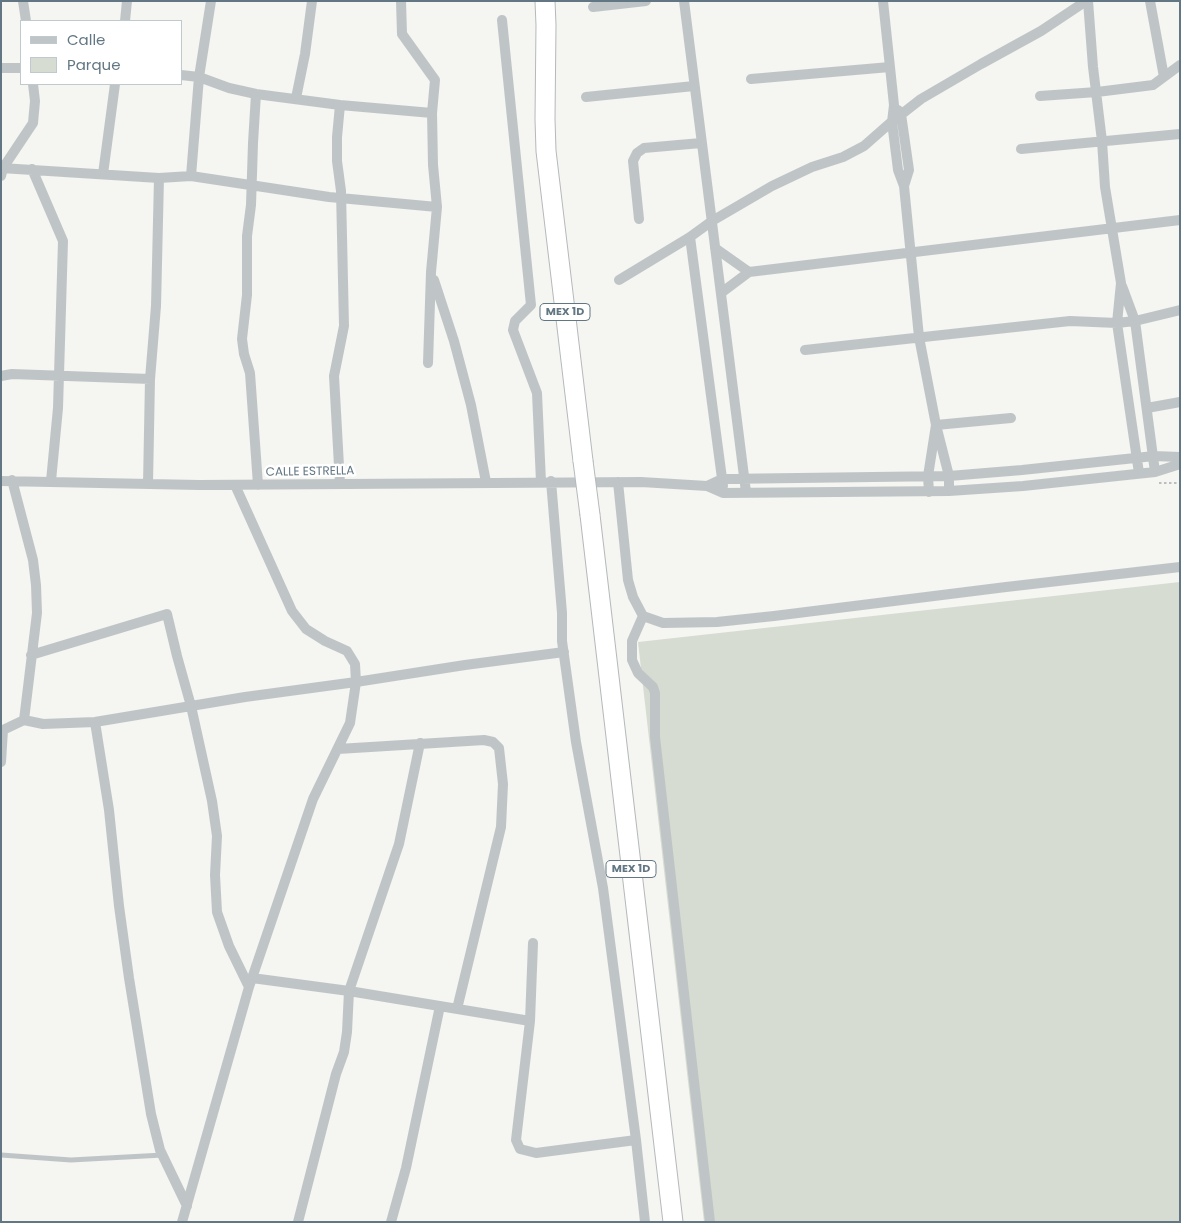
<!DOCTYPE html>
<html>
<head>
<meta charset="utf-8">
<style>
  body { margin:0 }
  #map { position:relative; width:1181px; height:1223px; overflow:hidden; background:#f5f5f1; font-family:Poppins,sans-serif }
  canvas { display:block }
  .frame { position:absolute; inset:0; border:2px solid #627783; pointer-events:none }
  .legend { position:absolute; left:20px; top:20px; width:162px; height:65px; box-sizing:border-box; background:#fff; border:1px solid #c0c9cd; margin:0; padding:6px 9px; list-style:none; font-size:15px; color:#627783 }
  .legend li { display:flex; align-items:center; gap:10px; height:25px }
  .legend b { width:25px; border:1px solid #c0c9cd }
</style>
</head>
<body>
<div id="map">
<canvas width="1181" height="1223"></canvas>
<div class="frame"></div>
<ul class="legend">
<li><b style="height:6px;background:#bfc5c7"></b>Calle</li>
<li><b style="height:14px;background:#d6dcd1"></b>Parque</li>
</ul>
</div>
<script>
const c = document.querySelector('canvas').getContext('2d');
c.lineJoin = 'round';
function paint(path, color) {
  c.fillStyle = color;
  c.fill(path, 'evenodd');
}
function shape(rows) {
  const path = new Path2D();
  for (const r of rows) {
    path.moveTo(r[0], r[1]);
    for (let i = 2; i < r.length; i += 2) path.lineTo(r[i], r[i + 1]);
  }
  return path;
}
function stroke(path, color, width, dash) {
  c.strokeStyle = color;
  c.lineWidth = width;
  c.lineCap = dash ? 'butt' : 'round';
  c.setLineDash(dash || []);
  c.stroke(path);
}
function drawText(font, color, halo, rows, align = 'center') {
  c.font = font + ' Poppins,sans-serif';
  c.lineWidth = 5;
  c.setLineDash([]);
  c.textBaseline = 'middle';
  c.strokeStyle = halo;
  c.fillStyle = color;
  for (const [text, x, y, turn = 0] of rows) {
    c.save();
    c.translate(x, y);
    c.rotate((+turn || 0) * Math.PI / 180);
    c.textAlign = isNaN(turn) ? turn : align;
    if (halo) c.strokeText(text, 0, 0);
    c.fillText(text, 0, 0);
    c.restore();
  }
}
paint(shape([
  [1180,582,1180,1222,704,1222,638,642]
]), '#d6dcd1');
const motorway = shape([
  [545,1,546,25,545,119,546,151,583,461],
  [590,515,673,1222]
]);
stroke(motorway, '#b4b9bb', 21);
stroke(shape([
  [1159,483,1180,483]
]), '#bbbec0', 2, [2.5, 2.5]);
stroke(shape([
  [1,1155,71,1160,163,1155]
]), '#bfc5c7', 5);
stroke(shape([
  [23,1,26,21],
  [401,1,402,34,435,80,432,113],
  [684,1,746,492],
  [883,1,894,105,892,122,898,170,904,186,919,337,936,425,928,476,929,492],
  [1088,1,1093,67,1102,141,1105,187,1121,283,1117,323,1139,473],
  [1150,1,1164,77],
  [593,7,646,1],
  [502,20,531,305,515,321,513,330,537,393,541,482],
  [125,21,127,1],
  [1,68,21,68],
  [181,75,199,77,229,88,256,94,340,105,432,113,433,165,437,207,431,272,428,363],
  [751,79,890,67],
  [256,94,253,143,251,205,247,236,247,295,242,339,244,354,250,373,258,485],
  [1040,96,1097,92,1153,85,1180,65],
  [586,97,694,86],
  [296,98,305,54,312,1],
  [340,105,337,137,337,161,341,191,344,326,334,376,340,484],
  [898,110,901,114,909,170,904,186],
  [1021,149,1180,134],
  [1,168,159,178,191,176,329,197,437,207],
  [32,169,63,241,58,408,51,481],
  [103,174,115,84],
  [1,176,3,168,33,123,35,101,33,84],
  [191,176,199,77,211,1],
  [639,219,633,161,637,153,644,148,701,143],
  [690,237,723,486],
  [715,248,749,272],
  [434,280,454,341,471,405,486,482],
  [619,280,690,237,712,221,772,186,812,167,843,157,864,146,889,124,921,99,981,64,1041,31,1086,1],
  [1122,286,1135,321,1155,472],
  [721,293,749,272,1180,220],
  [805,350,1070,321,1117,323,1135,321,1180,310],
  [1,376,12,374,150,379],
  [1147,408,1180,402],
  [12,480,33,560,36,585,37,613,24,720],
  [1,481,199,485,641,482,707,486,722,479,949,476,1022,470,1154,456,1180,457],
  [551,481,562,613,562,641,576,742,603,888,636,1140,645,1222],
  [618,482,628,580,633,597,643,616,663,623,717,622,774,616,1006,587,1180,567],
  [148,484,150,379,156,306,159,178],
  [707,486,723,493,949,491,1023,486,1155,472,1180,464],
  [949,491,949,476,936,425,1011,418],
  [643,616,632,641,632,660,638,673,653,687,655,693,655,737,710,1222],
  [31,655,167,614,177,656,191,706,212,801,217,836,215,875,217,912,229,946,249,987],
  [95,722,109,810,119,906,129,978,151,1114,160,1150,187,1206],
  [338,749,484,740,493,742,499,748,503,784,501,827,457,1009],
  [1,762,3,730,24,720,43,724,95,722,245,697,356,682,465,665,564,652],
  [533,943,530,1021,516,1140,520,1149,536,1153,636,1140],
  [252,978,349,991,530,1021],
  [182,1222,249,987,313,799,350,723,356,682,355,664,347,651,325,641,306,629,292,611,235,485],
  [298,1222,336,1074,344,1052,347,1032,349,991,399,844,420,743],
  [391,1222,406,1168,440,1006]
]), '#bfc5c7', 10);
stroke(motorway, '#fff', 19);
const motorwayBridge = shape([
  [583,461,590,515]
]);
stroke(motorwayBridge, '#b4b9bb', 21, []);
stroke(motorwayBridge, '#fff', 19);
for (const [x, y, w] of [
  [565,312,50],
  [631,869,50]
]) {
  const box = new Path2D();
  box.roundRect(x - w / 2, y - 8.5, w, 17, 4);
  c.fillStyle = '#fff';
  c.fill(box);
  stroke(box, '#627783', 1);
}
drawText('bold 11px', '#627783', null, [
  ["MEX 1D",565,312],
  ["MEX 1D",631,869]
]);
drawText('12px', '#627783', '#fff', [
  ["CALLE ESTRELLA",310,472,-1]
]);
</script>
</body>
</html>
